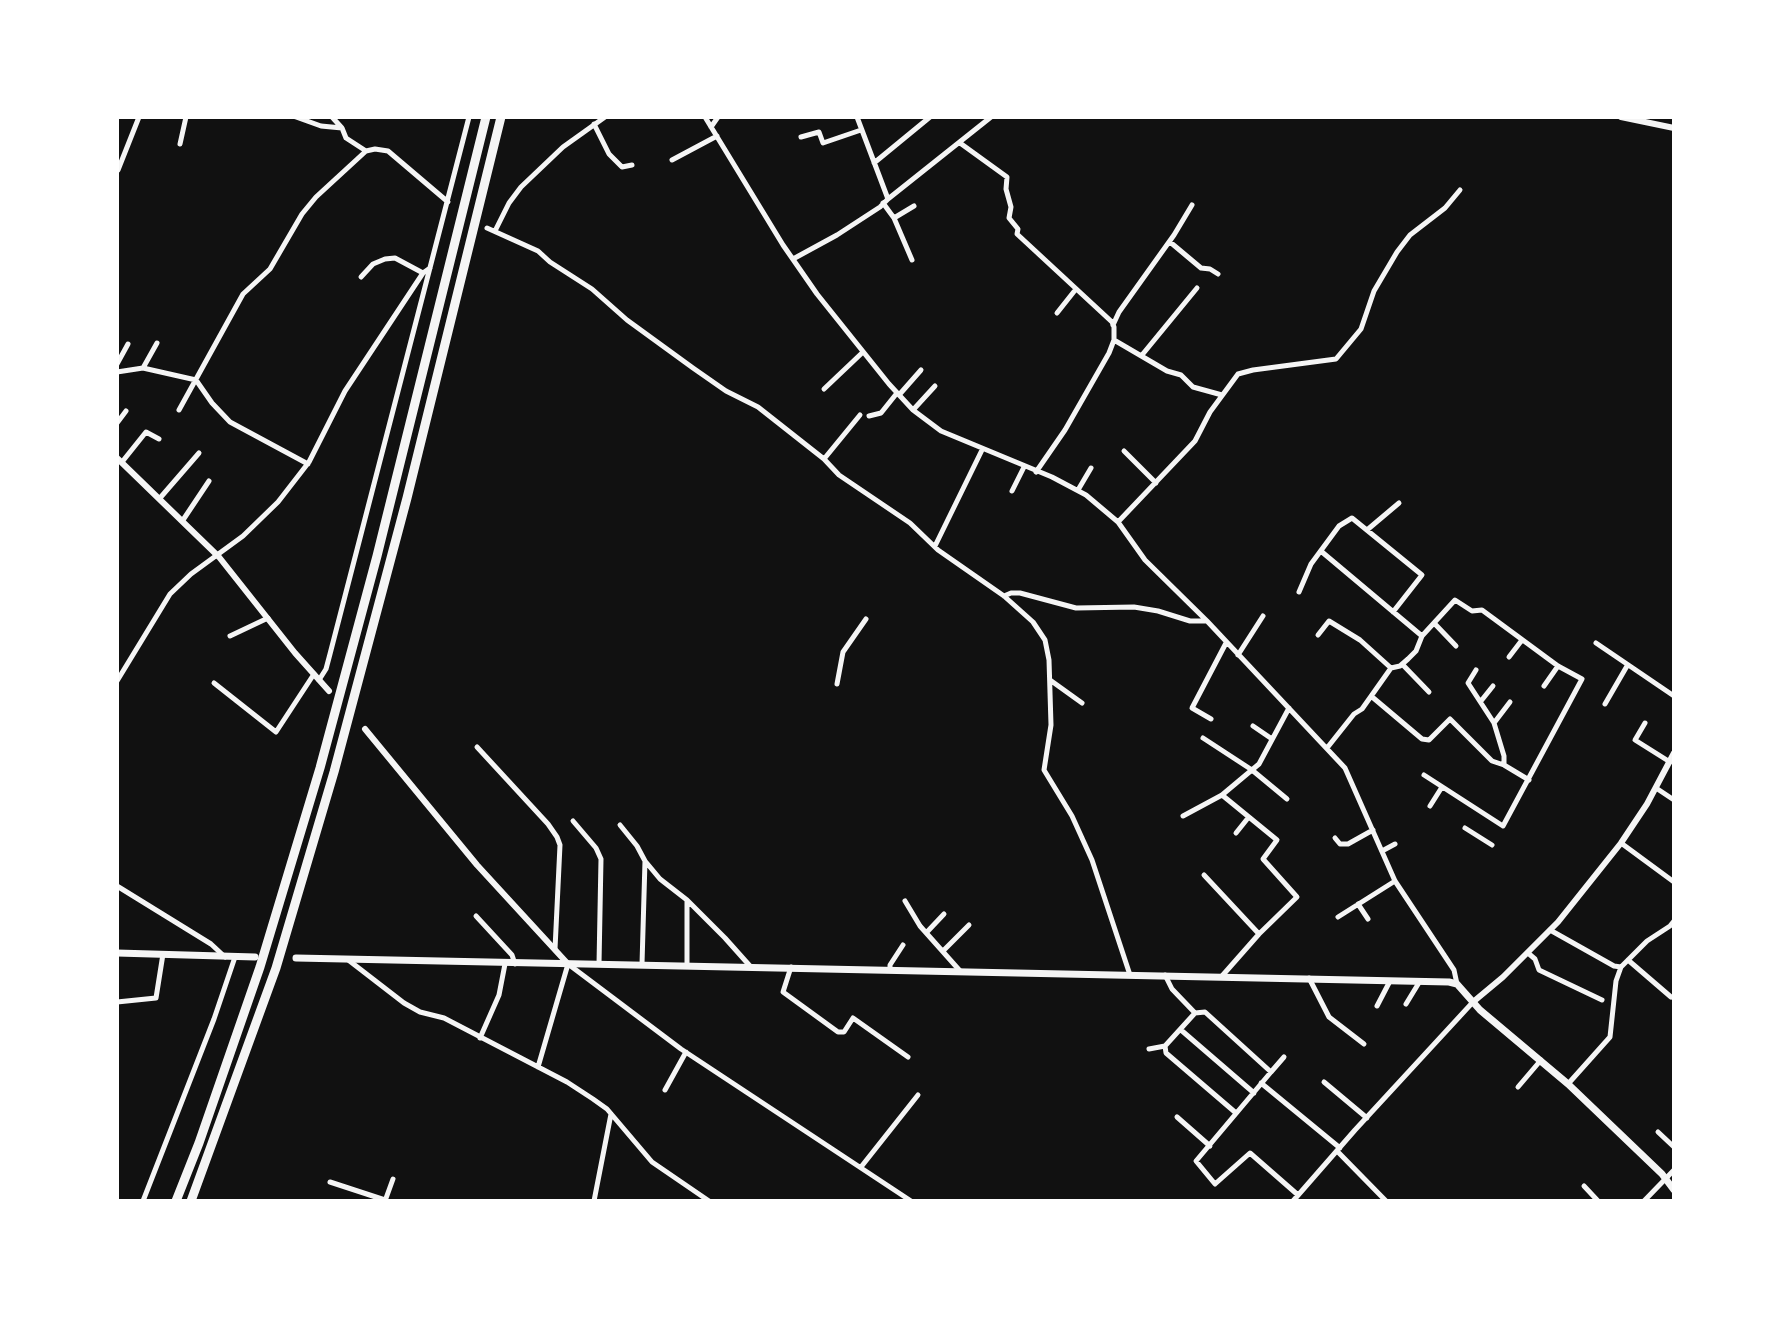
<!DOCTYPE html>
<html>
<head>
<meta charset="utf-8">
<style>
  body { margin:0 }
  #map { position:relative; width:1791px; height:1318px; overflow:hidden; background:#111; font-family:"Space Grotesk",sans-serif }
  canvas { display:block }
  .frame { position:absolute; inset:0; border:119px solid #fff; pointer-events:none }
</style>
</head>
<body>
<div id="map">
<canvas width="1791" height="1318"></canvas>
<div class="frame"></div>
</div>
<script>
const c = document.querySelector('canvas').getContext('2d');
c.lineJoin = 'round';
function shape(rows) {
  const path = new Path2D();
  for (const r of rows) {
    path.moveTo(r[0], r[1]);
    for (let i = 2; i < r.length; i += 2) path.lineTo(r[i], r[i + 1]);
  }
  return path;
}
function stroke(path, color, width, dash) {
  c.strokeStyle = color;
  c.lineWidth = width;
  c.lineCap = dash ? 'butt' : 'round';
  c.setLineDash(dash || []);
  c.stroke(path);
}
stroke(shape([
  [296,117,321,126,342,128,346,138,366,151],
  [332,117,342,128],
  [705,117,783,245,817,294,889,384,913,410,941,431,1052,477,1086,495,1118,522,1145,560,1207,621,1345,768,1395,881,1454,970,1457,984],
  [594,124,609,154,622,167,632,165],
  [711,127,718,117],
  [801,137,819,132,823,143,861,130],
  [960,143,1007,177,1006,189,1011,207,1009,218,1018,229,1017,234,1112,322,1114,327,1114,340,1109,353,1065,430,1036,472],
  [180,144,186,117],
  [672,160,717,136],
  [874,163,930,117],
  [118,170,139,117],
  [888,199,991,117],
  [883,203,894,218,912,260],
  [894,218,914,206],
  [487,228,538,251,550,262,592,289,627,320,693,368,726,391,758,407,824,459,839,475,910,523,938,550,1004,596,1033,622,1045,640,1049,660,1051,725,1044,770,1072,816,1092,860,1130,975],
  [495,231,509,203,521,187,563,147,605,117],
  [1170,242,1201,268,1210,269,1218,274],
  [793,259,837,235,880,207,888,199,857,117],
  [361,277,373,264,385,259,395,258,423,273],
  [1057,313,1076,289],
  [1113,325,1119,312,1174,235,1192,205],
  [1114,340,1167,371,1181,375,1193,387,1222,395],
  [1142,355,1197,288],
  [117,364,128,344],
  [143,368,157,343],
  [117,372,143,368,196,380,212,403,230,422,308,464],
  [824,389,863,352],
  [899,395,921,370],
  [179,410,243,294,270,269,302,214,316,197,366,151,375,149,388,151,448,202],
  [913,410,935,386],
  [869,416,881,413,897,393],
  [117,423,126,411],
  [1124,451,1156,483],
  [824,459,860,415],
  [122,462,146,432,159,439],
  [1078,490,1091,468],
  [1012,491,1024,467],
  [160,498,199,453],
  [183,520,209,481],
  [1118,522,1195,441,1210,412,1238,374,1253,370,1336,359,1361,329,1374,291,1397,252,1410,235,1445,208,1460,190],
  [1367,530,1399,503],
  [935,546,982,450],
  [1322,552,1422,636],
  [1299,592,1311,564,1339,526,1352,518,1422,575,1393,612],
  [1004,596,1011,593,1020,593,1076,608,1134,607,1158,611,1190,621,1207,621],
  [1434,623,1456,646],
  [1318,635,1329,621,1360,640,1391,668],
  [230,636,268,618],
  [1596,643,1674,696],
  [1238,655,1263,616],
  [1509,657,1522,640],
  [1402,664,1429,692],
  [1476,670,1468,683,1494,723,1504,756,1504,765,1529,780],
  [319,680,326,669,330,654,469,117],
  [1050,680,1082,703],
  [117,681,170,594,191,574,243,536,278,502,309,462,345,391,423,273,430,268],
  [214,683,276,732,314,674],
  [837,684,843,652,866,619],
  [1544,686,1558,666],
  [1371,696,1422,739,1429,740,1450,719,1492,761,1504,765],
  [1481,701,1493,686],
  [1605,704,1627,666],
  [1211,719,1192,708,1226,643],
  [1494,723,1510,702],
  [1645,723,1635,740,1670,762],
  [1253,726,1272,739],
  [1203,738,1252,770,1287,799],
  [477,747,548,824,557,837,560,845,555,949],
  [1327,748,1354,714,1362,709,1391,668,1400,666,1408,659,1416,651,1422,636,1455,600,1472,611,1482,610,1558,666,1582,679,1503,826,1424,775],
  [1656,788,1674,800],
  [1430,806,1442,787],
  [1183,816,1222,795,1259,764,1289,708],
  [573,821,596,848,601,859,599,964],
  [620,825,637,846,645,861,642,964],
  [1465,828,1492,845],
  [1236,833,1248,818],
  [1335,838,1340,844,1348,844,1373,830],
  [1621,843,1674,882],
  [1382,851,1395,844],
  [645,861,660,879,687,900,725,938,750,966],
  [1204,875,1259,934],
  [117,886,211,944,225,957],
  [905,901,920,926,961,972],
  [1358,904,1368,919],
  [476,916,512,955,515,964],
  [1338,917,1395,881],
  [1550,930,1614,966,1621,967,1647,941,1670,926,1674,921],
  [927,932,944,914],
  [944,950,969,925],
  [1528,953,1535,959,1539,970,1602,1000],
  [347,959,404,1003,420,1012,444,1018,567,1082,593,1099,607,1109,652,1162,709,1201],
  [1628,960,1671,997],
  [687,965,687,900],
  [791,967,783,992,838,1032,844,1032,853,1018,908,1057],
  [890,970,890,965,903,945],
  [1165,975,1172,989,1195,1013,1205,1012,1271,1072,1196,1161,1215,1184,1250,1153,1298,1195],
  [1222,976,1259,934,1297,897,1263,859,1277,840,1222,795],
  [1309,978,1329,1017,1364,1044],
  [117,1002,156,998,163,954],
  [1406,1004,1420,981],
  [1377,1006,1390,981],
  [1195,1013,1165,1046,1166,1053,1236,1113],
  [1181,1030,1254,1093],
  [480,1038,499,995,505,964],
  [1149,1049,1165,1046],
  [538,1067,568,964,681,1049,911,1201],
  [1271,1072,1284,1057],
  [1324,1082,1367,1118],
  [1261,1083,1340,1148],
  [1568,1084,1610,1037,1616,981,1621,967],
  [1518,1087,1541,1060],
  [665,1090,686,1052],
  [1177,1117,1210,1146],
  [1658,1132,1674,1147],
  [1337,1151,1386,1201],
  [861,1167,918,1095],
  [330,1182,385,1200],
  [1584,1186,1598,1201],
  [143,1201,214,1019,235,957],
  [385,1201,393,1179],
  [594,1201,611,1114],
  [1293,1201,1355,1130,1473,1002],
  [1644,1201,1674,1170]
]), '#f5f5f5', 5);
stroke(shape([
  [1621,117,1674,128],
  [117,458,219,557,295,653,329,691],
  [365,729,477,865,568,964],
  [1473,1002,1503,977,1558,922,1621,843,1647,804,1674,753]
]), '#f5f5f5', 6);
stroke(shape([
  [117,953,255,957],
  [296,958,1449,982,1457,984,1480,1010,1568,1084,1662,1174,1674,1190]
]), '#f5f5f5', 7);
stroke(shape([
  [176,1201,199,1143,260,967,320,768,377,556,486,117],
  [191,1201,276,968,334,772,407,498,501,117]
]), '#f5f5f5', 9);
</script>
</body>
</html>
